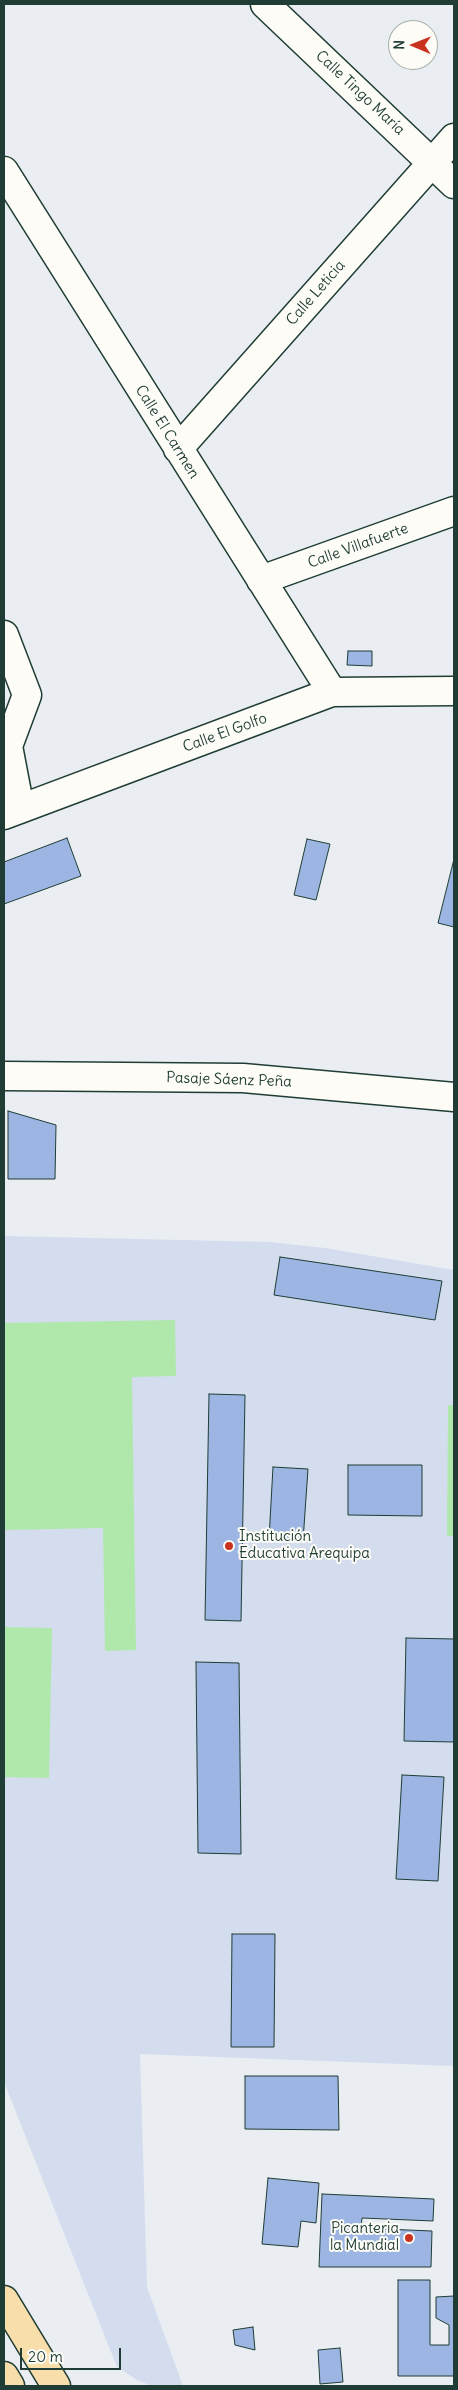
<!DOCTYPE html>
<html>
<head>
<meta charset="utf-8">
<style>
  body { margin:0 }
  #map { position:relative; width:458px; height:2390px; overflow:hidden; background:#eaeef3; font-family:Delius,sans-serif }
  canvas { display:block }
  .frame { position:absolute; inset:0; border:5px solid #1f3d34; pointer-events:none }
  .north { position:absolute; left:388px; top:20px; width:50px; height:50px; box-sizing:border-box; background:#fdfcf7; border:1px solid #a4b0a9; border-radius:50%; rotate:271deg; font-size:14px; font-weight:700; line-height:20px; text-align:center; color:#1f3d34 }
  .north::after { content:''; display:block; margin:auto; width:18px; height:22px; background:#c8321e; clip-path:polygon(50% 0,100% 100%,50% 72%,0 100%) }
  .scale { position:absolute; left:20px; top:2348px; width:101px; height:22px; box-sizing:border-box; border:2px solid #1f3d34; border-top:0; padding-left:6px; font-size:15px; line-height:18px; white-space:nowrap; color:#1f3d34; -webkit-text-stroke:4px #fdfcf7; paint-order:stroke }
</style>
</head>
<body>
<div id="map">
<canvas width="458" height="2390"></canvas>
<div class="frame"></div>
<div class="north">N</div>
<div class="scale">20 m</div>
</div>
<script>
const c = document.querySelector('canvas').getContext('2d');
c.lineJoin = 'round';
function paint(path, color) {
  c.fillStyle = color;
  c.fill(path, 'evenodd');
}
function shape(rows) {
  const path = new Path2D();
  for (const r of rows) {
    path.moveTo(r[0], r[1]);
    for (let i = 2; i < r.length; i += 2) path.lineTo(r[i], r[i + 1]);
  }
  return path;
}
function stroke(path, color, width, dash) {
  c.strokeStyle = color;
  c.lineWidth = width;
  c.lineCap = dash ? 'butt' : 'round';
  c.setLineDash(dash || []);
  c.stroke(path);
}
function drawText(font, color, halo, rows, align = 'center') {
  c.font = font + ' Delius,sans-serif';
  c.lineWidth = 4;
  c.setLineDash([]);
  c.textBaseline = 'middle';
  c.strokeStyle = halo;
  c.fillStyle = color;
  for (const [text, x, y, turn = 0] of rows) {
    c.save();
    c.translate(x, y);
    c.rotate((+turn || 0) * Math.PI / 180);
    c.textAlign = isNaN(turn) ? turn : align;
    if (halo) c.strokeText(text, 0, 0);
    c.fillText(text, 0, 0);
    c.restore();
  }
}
paint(shape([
  [4,1236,269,1242,325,1248,454,1270,454,2066,140,2054,147,2287,183,2386,152,2386,137,2380,117,2367,4,2082]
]), '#d3ddee');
paint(shape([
  [175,1320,176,1376,132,1377,136,1650,105,1651,103,1528,4,1530,4,1323],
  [448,1405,454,1405,454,1536,447,1536],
  [4,1627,52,1628,49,1778,4,1777]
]), '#b0e8ac');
const building = shape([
  [348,651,372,651,372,666,347,665,348,651],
  [67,838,81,876,4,904,4,862,67,838],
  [307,839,330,844,316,900,294,895,307,839],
  [454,859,454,927,438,923,454,859],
  [8,1111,56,1125,55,1179,8,1179,8,1111],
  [280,1257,442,1281,435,1320,274,1295,280,1257],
  [209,1394,245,1395,241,1621,205,1620,209,1394],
  [348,1465,422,1465,422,1516,348,1515,348,1465],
  [273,1467,308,1469,303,1541,269,1539,273,1467],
  [406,1638,454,1639,454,1742,404,1741,406,1638],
  [196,1662,239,1663,241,1854,198,1853,196,1662],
  [402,1775,444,1777,438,1881,396,1879,402,1775],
  [232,1934,275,1934,274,2047,231,2047,232,1934],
  [245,2076,338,2076,339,2130,245,2129,245,2076],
  [268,2178,319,2183,316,2223,301,2221,298,2247,262,2244,268,2178],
  [322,2194,434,2199,433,2221,362,2218,361,2228,432,2231,431,2267,319,2267,322,2194],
  [398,2280,430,2280,430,2345,449,2345,449,2325,436,2318,436,2297,454,2296,454,2376,398,2376,398,2280],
  [253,2327,255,2350,235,2345,233,2330,253,2327],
  [340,2348,343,2382,320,2384,318,2350,340,2348]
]);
paint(building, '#9db5e2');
stroke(building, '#1f3d34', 1);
const minor = shape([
  [265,4,454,184],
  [4,171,332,692],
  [178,449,454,138],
  [261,580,454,511],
  [4,635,27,695,8,746,20,809],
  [4,815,332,692,454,691],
  [4,1076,243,1078,454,1097]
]);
const major = shape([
  [4,2300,56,2386],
  [4,2376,10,2386]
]);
stroke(minor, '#1f3d34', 31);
stroke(major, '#1f3d34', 31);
stroke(minor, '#fdfcf7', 28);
stroke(major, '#f8deab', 28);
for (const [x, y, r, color] of [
  [229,1546,5,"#c8321e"],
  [409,2238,5,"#c8321e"]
]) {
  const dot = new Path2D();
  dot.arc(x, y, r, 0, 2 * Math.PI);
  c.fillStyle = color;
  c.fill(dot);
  stroke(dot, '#fdfcf7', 2);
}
drawText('15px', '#1f3d34', '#fdfcf7', [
  ["Calle Tingo María",360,93,43],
  ["Calle Leticia",316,293,-49],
  ["Calle El Carmen",167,432,58],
  ["Calle Villafuerte",358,546,-20],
  ["Calle El Golfo",225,733,-20],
  ["Pasaje Sáenz Peña",229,1080,2]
]);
drawText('15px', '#1f3d34', '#fdfcf7', [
  ["Institución",239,1537],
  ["Educativa Arequipa",239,1554],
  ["Picanteria",399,2229,"right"],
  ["la Mundial",399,2246,"right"]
], 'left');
</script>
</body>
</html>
